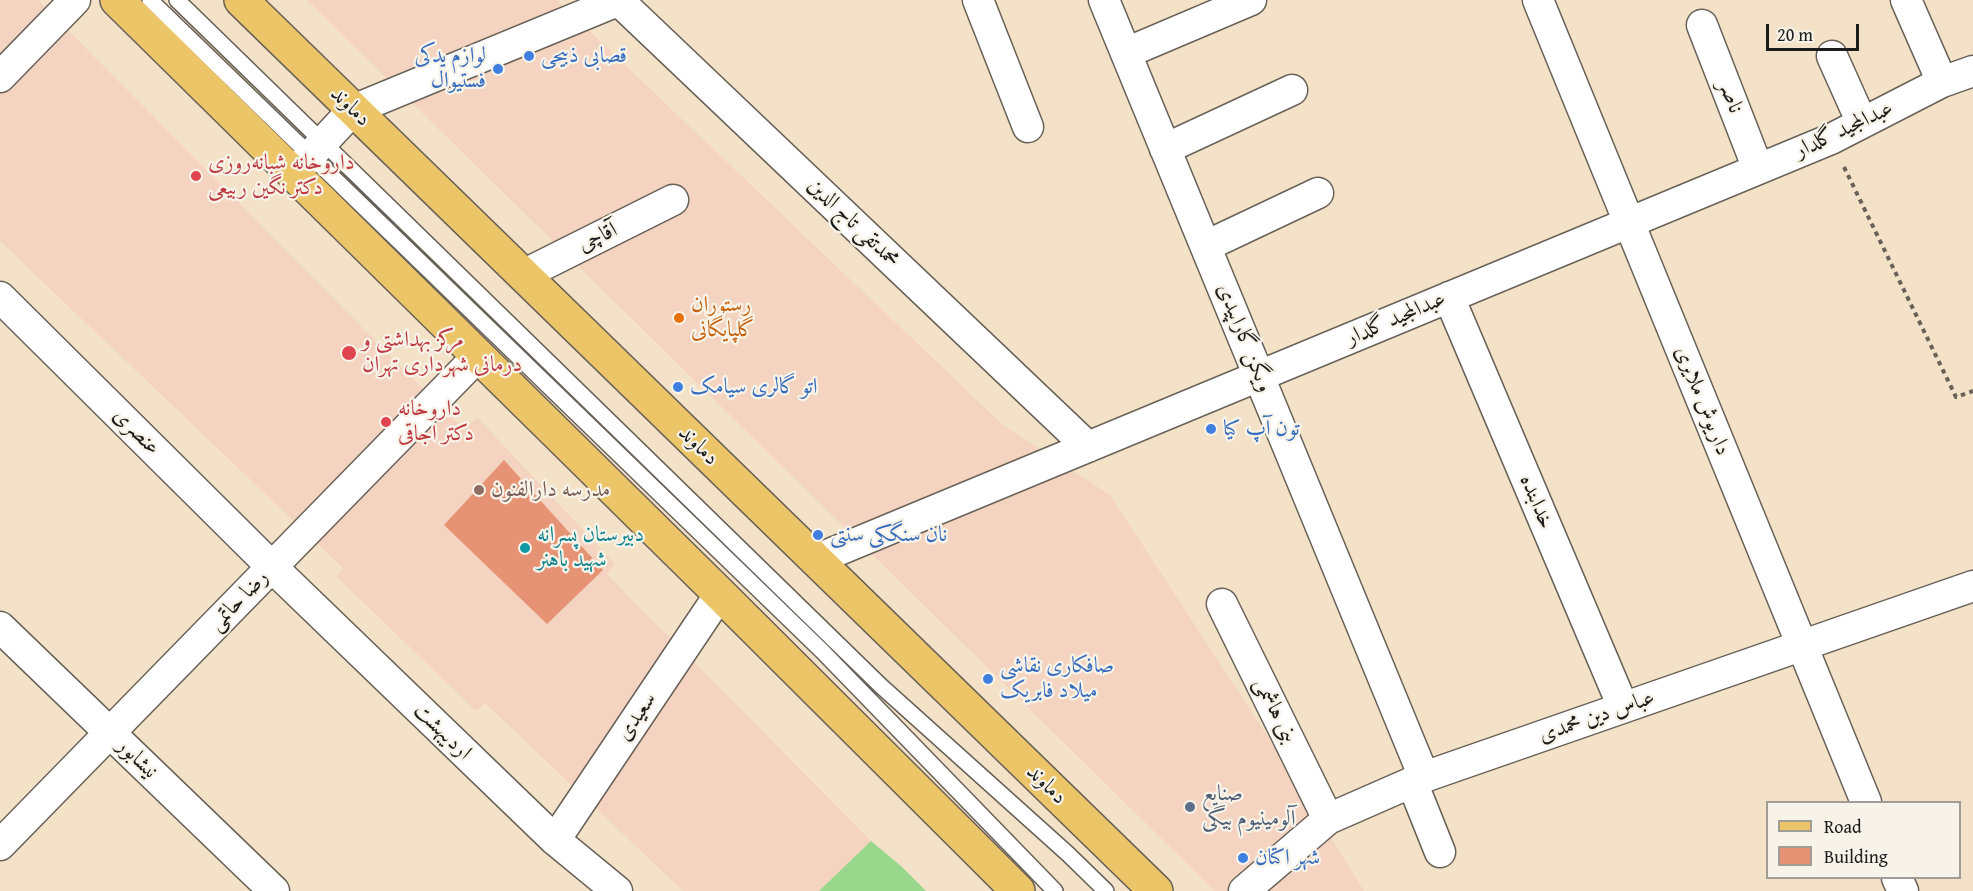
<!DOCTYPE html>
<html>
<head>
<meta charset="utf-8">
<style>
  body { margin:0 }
  #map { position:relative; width:1973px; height:891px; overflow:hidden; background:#f4e2c8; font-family:"Gentium Book Plus",serif }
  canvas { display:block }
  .legend { position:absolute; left:1766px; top:801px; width:195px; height:78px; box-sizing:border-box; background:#f7f3e8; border:2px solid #9f9d96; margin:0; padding:8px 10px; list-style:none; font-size:18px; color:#1c1c1c }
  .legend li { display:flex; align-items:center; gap:12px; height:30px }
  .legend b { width:30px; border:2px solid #9f9d96 }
  .scale { position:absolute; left:1766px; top:24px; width:93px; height:27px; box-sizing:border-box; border:3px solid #1c1c1c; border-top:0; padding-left:8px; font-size:18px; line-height:21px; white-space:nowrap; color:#1c1c1c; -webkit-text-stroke:4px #f7f3e8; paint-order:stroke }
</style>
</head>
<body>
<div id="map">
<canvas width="1973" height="891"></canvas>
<ul class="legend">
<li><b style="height:8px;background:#edc569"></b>Road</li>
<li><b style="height:16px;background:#e59374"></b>Building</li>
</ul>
<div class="scale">20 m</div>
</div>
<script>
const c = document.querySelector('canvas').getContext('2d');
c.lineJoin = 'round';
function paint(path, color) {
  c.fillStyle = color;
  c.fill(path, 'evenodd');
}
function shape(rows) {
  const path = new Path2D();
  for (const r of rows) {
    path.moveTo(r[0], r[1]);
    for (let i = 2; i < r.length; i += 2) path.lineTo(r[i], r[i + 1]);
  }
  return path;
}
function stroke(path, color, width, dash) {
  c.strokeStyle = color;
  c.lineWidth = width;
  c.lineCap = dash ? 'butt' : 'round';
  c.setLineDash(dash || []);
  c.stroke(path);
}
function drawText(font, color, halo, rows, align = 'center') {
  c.font = font + ' "Gentium Book Plus",Amiri,serif';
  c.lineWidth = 4.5;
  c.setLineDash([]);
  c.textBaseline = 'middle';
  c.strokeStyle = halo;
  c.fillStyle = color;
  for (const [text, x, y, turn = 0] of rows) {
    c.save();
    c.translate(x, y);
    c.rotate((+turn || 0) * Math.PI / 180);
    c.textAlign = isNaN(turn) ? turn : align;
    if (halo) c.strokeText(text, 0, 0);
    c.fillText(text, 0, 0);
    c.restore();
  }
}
paint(shape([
  [0,0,38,0,464,430,477,417,615,564,607,574,871,841,819,891,683,891,485,703,476,711,336,576,343,568,0,241],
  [307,0,557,0,1003,425,1110,495,1292,774,1364,891,1215,891]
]), '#f4d3c0');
paint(shape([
  [871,841,901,866,926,891,819,891]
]), '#99d78c');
paint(shape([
  [504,460,603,570,547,624,444,525]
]), '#e59374');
const lane = shape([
  [150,0,822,651,1055,891],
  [177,0,881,686,1068,854,1106,891]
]);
const street = shape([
  [618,0,1088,447],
  [978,0,1028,127],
  [1104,0,1424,777],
  [1538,0,1866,802],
  [1906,0,1942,82],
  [1702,25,1758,169],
  [1126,53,1251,0],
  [1832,56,1862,123],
  [0,77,75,0],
  [1165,149,1292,90],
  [293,174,353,110,620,0],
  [1206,246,1318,193],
  [523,275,673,200],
  [0,297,272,567,555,840,617,891],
  [1449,297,1623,707],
  [815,560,1831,139,1942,82,1973,71],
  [1222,604,1328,819],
  [0,627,274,891],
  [1412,782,1440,852],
  [555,840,720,594],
  [0,845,478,356],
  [1897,878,1903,891],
  [1244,891,1328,819,1424,777,1973,586]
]);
const primary = shape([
  [117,0,720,594,1018,891],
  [241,0,1156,891]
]);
stroke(lane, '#686158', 18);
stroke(street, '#686158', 33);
stroke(primary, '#686158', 36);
stroke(shape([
  [1844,167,1956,397,1973,391]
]), '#686158', 4, [4.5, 4.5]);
stroke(lane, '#fff', 15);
stroke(street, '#fff', 30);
stroke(primary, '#edc569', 33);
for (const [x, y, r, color] of [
  [529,56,6,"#3f7fe0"],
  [498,69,6,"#3f7fe0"],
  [196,176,6,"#e0444e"],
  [679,318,6,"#e8710a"],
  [349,353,8,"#e0444e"],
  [678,387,6,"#3f7fe0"],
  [386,422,6,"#e0444e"],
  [1211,429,6,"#3f7fe0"],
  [479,490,6,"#8d6e63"],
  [818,535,6,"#3f7fe0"],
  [525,548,6,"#0f9aa8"],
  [988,679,6,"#3f7fe0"],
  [1190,807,6,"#5c6f8a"],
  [1243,858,6,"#3f7fe0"]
]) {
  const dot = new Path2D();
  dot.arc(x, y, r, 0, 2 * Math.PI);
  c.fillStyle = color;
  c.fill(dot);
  stroke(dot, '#f7f3e8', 2);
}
drawText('22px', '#366cbe', '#f7f3e8', [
  ["لوازم یدکی",486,56,"right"],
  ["فستیوال",486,81,"right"],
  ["قصابی ذبیحی",541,56],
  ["اتو گالری سیامک",690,387],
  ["تون آپ کیا",1223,429],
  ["نان سنگکی سنتی",830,535],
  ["صافکاری نقاشی",1000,666],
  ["میلاد فابریک",1000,691],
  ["شهر اکتان",1255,858]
], 'left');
drawText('22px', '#1c1c1c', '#f7f3e8', [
  ["ناصر",1730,97,69],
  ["دماوند",350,107,44],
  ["عبدالمجید گلدار",1844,130,-25],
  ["محمدتقی تاج الدین",853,223,44],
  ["آقاچی",598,238,-26],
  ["عبدالمجید گلدار",1396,319,-23],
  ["ویگن گاراپیدی",1244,338,68],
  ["داریوش ملایری",1702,401,68],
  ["عنصری",136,432,45],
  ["دماوند",698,446,44],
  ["خدابنده",1536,502,67],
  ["رضا حاتمی",239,601,-46],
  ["بنی هاشمی",1275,711,64],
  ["سعیدی",637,717,-56],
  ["عباس دین محمدی",1597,717,-19],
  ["اردیبهشت",442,732,44],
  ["نیشابور",137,759,44],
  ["دماوند",1046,785,44]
]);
drawText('22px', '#be3a42', '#f7f3e8', [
  ["داروخانه شبانه‌روزی",208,163],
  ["دکتر نگین ربیعی",208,188],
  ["مرکز بهداشتی و",362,340],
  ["درمانی شهرداری تهران",362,365],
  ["داروخانه",398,409],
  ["دکتر اجاقی",398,434]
], 'left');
drawText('22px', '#c56008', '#f7f3e8', [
  ["رستوران",691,305],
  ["گلپایگانی",691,330]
], 'left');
drawText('22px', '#785e54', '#f7f3e8', [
  ["مدرسه دارالفنون",491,490]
], 'left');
drawText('22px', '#0d838f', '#f7f3e8', [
  ["دبیرستان پسرانه",537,535],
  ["شهید باهنر",537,560]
], 'left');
drawText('22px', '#4e5e75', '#f7f3e8', [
  ["صنایع",1202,794],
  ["آلومینیوم بیگی",1202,819]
], 'left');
</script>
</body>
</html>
